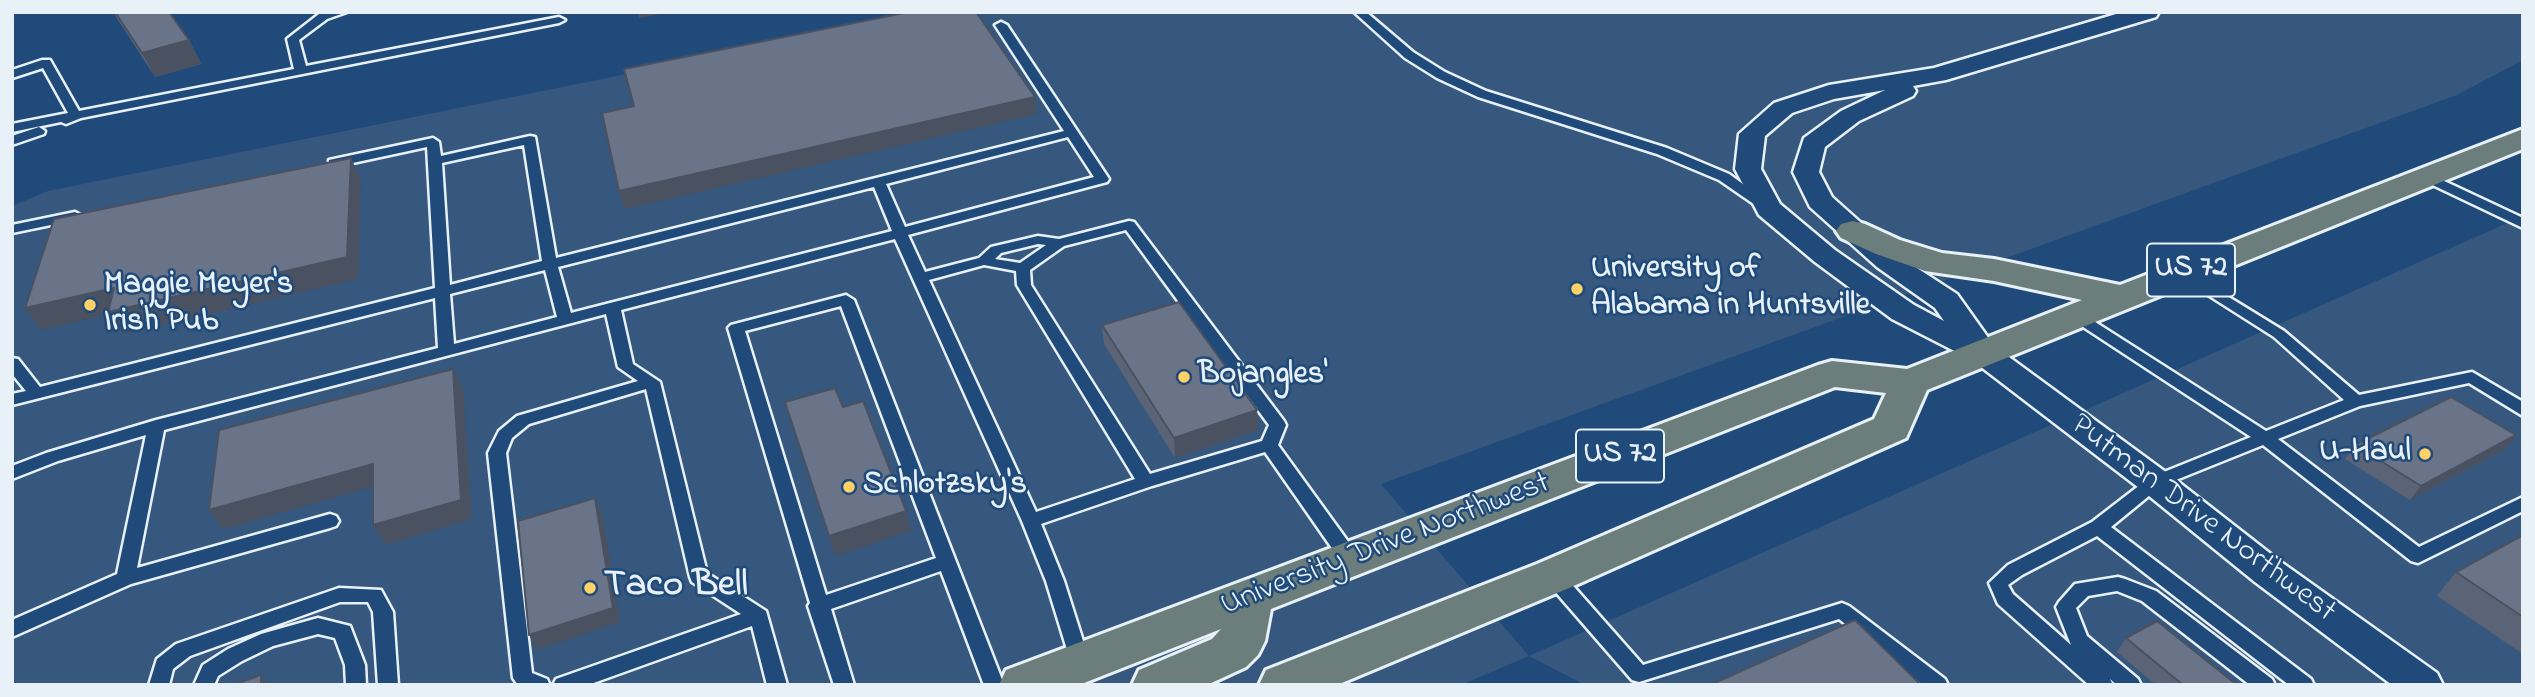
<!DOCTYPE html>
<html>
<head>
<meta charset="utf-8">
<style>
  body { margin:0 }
  #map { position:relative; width:2535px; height:697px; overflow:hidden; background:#1f4a7a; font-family:"Indie Flower",sans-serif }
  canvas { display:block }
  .frame { position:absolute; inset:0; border:14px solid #e8f1f8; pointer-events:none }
</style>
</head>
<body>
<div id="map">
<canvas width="2535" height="697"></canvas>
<div class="frame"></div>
</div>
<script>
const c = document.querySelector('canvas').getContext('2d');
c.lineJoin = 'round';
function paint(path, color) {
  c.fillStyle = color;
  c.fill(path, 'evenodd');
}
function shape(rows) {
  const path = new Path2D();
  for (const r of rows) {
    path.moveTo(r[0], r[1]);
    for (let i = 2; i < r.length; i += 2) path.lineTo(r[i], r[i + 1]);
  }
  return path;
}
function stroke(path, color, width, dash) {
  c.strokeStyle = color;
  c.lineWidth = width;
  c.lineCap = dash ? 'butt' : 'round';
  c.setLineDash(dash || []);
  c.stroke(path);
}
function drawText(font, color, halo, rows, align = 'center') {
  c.font = font + ' "Indie Flower",sans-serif';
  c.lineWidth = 5;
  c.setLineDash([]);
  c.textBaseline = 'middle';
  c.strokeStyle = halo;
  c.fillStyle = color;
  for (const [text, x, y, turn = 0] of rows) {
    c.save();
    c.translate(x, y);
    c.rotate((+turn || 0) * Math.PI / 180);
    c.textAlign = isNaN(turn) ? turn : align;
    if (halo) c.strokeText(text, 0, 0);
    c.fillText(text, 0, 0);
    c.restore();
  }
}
paint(shape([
  [933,12,2523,12,2523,60,2457,95,1381,484,1529,656,2523,216,2523,685,1585,685,1529,656,1461,685,12,685,12,206,48,191]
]), '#36577e');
const service = shape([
  [325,12,347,12,327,19,299,40,306,66,559,17,565,20,559,23,81,118,66,124,61,122,12,132,12,124,68,113,43,68,12,78,12,70,42,60,50,60,79,111,294,69,287,39,319,14,325,12],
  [1354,12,1366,12,1413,52,1445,72,1486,91,1667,148,1729,174,1773,206,1771,209,1761,209,1719,180,1657,154,1478,97,1437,78,1405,58,1354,12],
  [1001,22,1007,25,1109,179,1107,182,908,235,925,272,979,258,991,247,1038,236,1059,239,1129,221,1134,222,1284,421,1286,425,1278,445,1357,554,1359,559,1357,564,1350,566,1343,564,1265,452,1152,486,1041,524,1064,581,1090,663,1087,669,1080,671,1073,669,1046,581,1022,521,895,239,621,310,633,364,660,382,707,573,766,611,787,685,767,685,752,626,588,685,553,685,556,679,741,614,692,582,690,577,646,389,529,424,512,438,506,453,532,673,547,679,550,685,518,685,513,678,488,453,499,431,517,416,638,381,618,367,606,314,164,430,137,568,330,514,336,516,339,521,336,526,330,528,131,584,12,637,12,620,117,574,146,435,58,461,12,479,12,466,46,453,156,420,438,348,435,298,12,405,12,394,26,391,12,374,12,358,18,359,40,387,435,288,427,147,334,167,329,166,329,160,433,138,439,142,441,156,530,136,535,137,556,258,1064,131,995,25,1001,22],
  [1068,137,1094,177,905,227,886,184,1068,137],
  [524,145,542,261,450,285,442,163,524,145],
  [874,187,892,231,571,313,558,267,874,187],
  [1126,230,1269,425,1262,441,1150,474,1031,285,1030,270,1064,246,1126,230],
  [1038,244,1046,245,1020,263,995,259,1001,253,1038,244],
  [984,265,1016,271,1017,285,1135,479,1036,512,929,280,984,265],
  [545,270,557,317,454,344,450,294,545,270],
  [39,127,45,131,44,134,12,145,12,136,39,127],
  [2425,172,2523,218,2523,228,2420,179,2420,173,2425,172],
  [75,212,82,216,80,219,12,233,12,225,75,212],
  [2183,269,2284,331,2359,395,2472,372,2523,402,2523,416,2469,383,2360,406,2278,439,2419,547,2523,497,2523,511,2418,563,2411,561,2263,445,2161,486,2111,527,2311,679,2314,685,2289,685,2097,536,2022,575,2008,585,2013,594,2071,645,2056,607,2059,602,2075,584,2118,577,2125,579,2156,591,2272,679,2275,685,2250,685,2142,601,2117,591,2088,596,2076,608,2087,636,2138,679,2141,685,2117,685,2110,679,2113,685,2089,685,1998,604,1989,583,2008,565,2092,522,2149,478,2251,437,2071,319,2068,316,2071,313,2081,313,2266,431,2344,400,2274,337,2178,276,2176,273,2178,270,2183,269],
  [846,295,854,300,1004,685,984,685,941,571,831,609,854,685,834,685,808,606,810,603,728,328,731,325,846,295],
  [841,306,936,558,826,595,745,331,841,306],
  [1553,569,1560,571,1643,665,1842,603,1849,606,1945,679,1948,685,1923,685,1839,619,1639,682,1632,680,1546,581,1544,576,1546,571,1553,569],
  [339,588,381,590,393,612,398,685,378,685,373,612,368,602,340,602,190,656,173,669,169,685,149,685,157,659,176,644,339,588],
  [318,618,350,626,365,665,366,685,346,685,345,665,335,638,318,634,273,646,242,661,218,676,214,685,194,685,203,665,228,649,261,634,318,618]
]);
const minor = shape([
  [2123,12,2159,12,2156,17,1946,80,1913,86,1916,91,1913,96,1859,121,1825,147,1819,172,1832,197,1897,255,1957,294,1994,346,2167,473,2281,562,2437,673,2443,685,2392,685,2255,582,2143,491,1972,360,1892,319,1815,262,1759,215,1735,169,1739,134,1774,103,1829,85,1934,68,2123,12],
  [1885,90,1841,111,1804,138,1793,172,1810,207,1877,267,1935,308,1944,321,1914,305,1835,250,1780,204,1761,169,1765,136,1792,113,1834,99,1885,90]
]);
const trunk = shape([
  [2523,129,2523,149,1927,390,1906,438,1569,588,1337,685,1259,685,1266,670,1537,564,1874,419,1886,393,1835,387,1271,609,1265,641,1258,655,1246,667,1207,685,1132,685,1139,670,1212,639,1221,629,1079,685,999,685,1006,670,1818,365,1832,361,1907,369,2082,300,1994,281,1925,271,1876,254,1841,238,1836,231,1841,224,1853,221,1865,224,1900,240,1942,253,1994,259,2120,285,2523,129]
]);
stroke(service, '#e8f1f8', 5);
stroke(minor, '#e8f1f8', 5);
stroke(trunk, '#e8f1f8', 6);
paint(service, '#1f4a7a');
paint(minor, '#1f4a7a');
paint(trunk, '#6c7e7c');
paint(shape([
  [113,12,169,12,189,40,201,64,155,77],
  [1102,325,1257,410,1258,430,1175,458,1104,344],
  [2355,445,2505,449,2410,500,2345,459],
  [2523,535,2523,654,2437,596,2456,572],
  [2126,638,2237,685,2156,685,2117,652]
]), '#5b6476');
paint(shape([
  [638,12,670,12,639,18],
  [189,40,201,64,155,77,142,53],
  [1035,97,1037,114,625,209,619,191],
  [351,158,361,179,358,279,123,334,110,314,41,330,25,308,114,288],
  [453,369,463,388,472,519,385,545,373,525],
  [1257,410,1258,430,1175,458,1174,438],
  [2516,435,2505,449,2410,500,2421,486],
  [373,464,385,483,223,529,209,510],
  [595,498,602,512,620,622,537,650,529,635],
  [906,511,911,531,835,556,829,536],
  [261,675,269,685,261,685]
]), '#4a5160');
const building = shape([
  [115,12,169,12,189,40,142,53,115,12],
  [909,12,976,12,1035,97,619,191,602,113,634,106,624,69,909,12],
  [351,158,347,257,108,312,114,288,25,308,54,219,351,158],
  [1179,302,1257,410,1174,438,1102,325,1179,302],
  [453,369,461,500,373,525,373,464,209,510,219,430,453,369],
  [835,388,843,407,863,401,906,511,829,536,785,402,835,388],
  [2451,397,2516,435,2421,486,2355,445,2451,397],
  [595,498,613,608,529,635,518,521,595,498],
  [2523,535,2523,617,2456,572,2523,535],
  [1855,620,1921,685,1710,685,1855,620],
  [2157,621,2237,685,2183,685,2126,638,2157,621],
  [261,675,261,685,233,685,261,675]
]);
paint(building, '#6a7489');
stroke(building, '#4a5160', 2);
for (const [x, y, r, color] of [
  [1577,289,7,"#ffd166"],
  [90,305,7,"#ffd166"],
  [1184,377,7,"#ffd166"],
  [2425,454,7,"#ffd166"],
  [849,487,7,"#ffd166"],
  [590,588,7,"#ffd166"]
]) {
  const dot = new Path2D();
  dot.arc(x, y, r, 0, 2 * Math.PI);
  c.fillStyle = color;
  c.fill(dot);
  stroke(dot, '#1f4a7a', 2.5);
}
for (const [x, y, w] of [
  [2191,270,88],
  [1620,456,88]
]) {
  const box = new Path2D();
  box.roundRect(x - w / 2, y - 26.5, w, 53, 5);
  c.fillStyle = '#1f4a7a';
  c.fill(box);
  stroke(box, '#e8f1f8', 2);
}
drawText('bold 30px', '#e8f1f8', null, [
  ["US 72",2191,270],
  ["US 72",1620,456]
]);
drawText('bold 32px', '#e8f1f8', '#1f4a7a', [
  ["University of",1591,271],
  ["Alabama in Huntsville",1591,308],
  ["Maggie Meyer's",104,287],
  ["Irish Pub",104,324],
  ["Bojangles'",1198,377],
  ["U-Haul",2411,454,"right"],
  ["Schlotzsky's",863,487]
], 'left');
drawText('32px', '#e8f1f8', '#1f4a7a', [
  ["Putman Drive Northwest",2202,520,37],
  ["University Drive Northwest",1386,546,-21]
]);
drawText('bold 38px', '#e8f1f8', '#1f4a7a', [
  ["Taco Bell",604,588]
], 'left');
</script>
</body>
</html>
